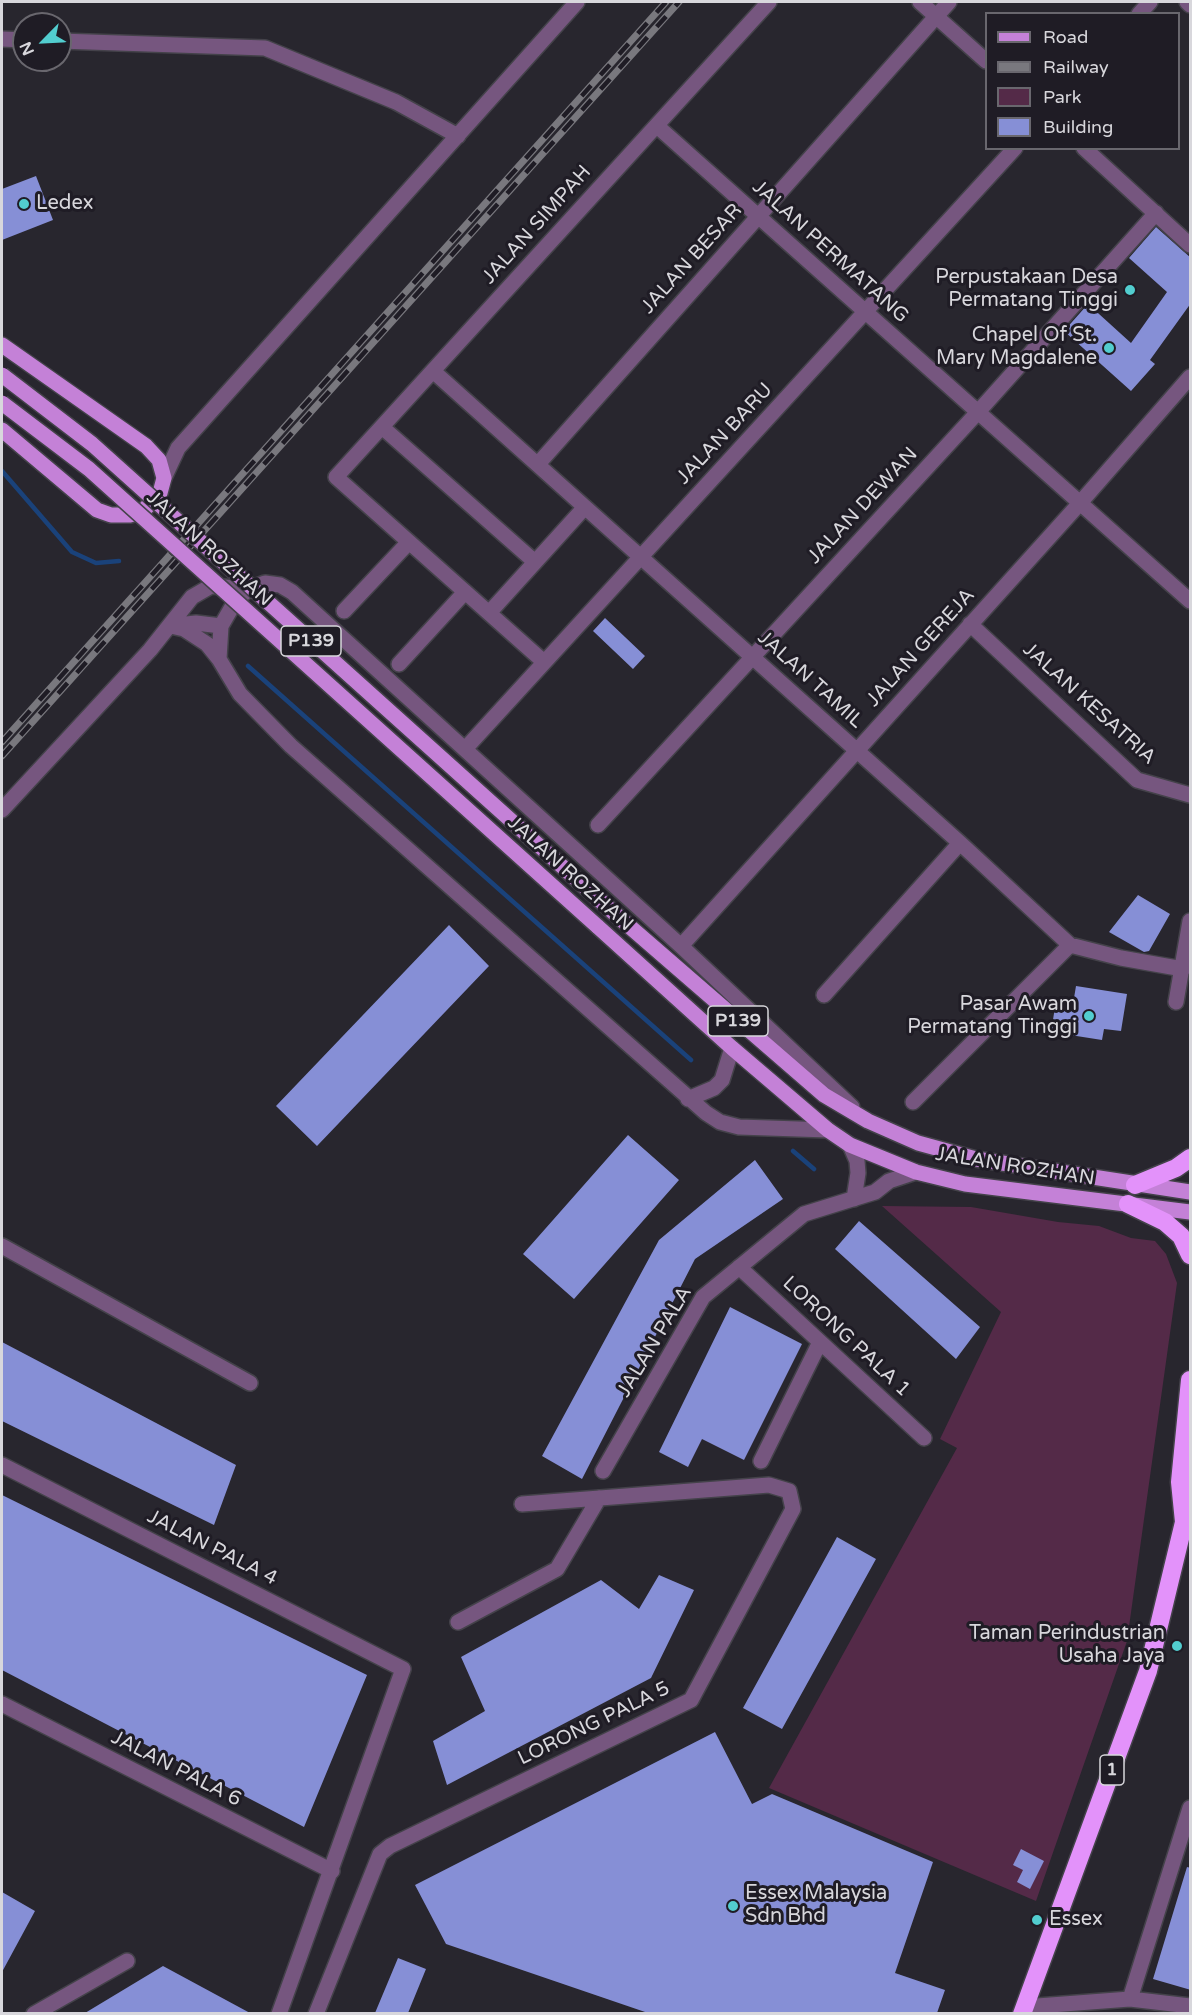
<!DOCTYPE html>
<html>
<head>
<meta charset="utf-8">
<style>
  body { margin:0 }
  #map { position:relative; width:1192px; height:2015px; overflow:hidden; background:#28262e; font-family:"Varela Round",sans-serif }
  canvas { display:block }
  .frame { position:absolute; inset:0; border:3px solid #d8d7dc; pointer-events:none }
  .legend { position:absolute; left:985px; top:12px; width:195px; height:138px; box-sizing:border-box; background:#1f1c25; border:2px solid #69676e; margin:0; padding:8px 10px; list-style:none; font-size:18px; color:#d8d7dc }
  .legend li { display:flex; align-items:center; gap:12px; height:30px }
  .legend b { width:30px; border:2px solid #69676e }
  .north { position:absolute; left:12px; top:12px; width:60px; height:60px; box-sizing:border-box; background:#1f1c25; border:2px solid #69676e; border-radius:50%; rotate:246deg; font-size:16px; font-weight:700; line-height:24px; text-align:center; color:#d8d7dc }
  .north::after { content:''; display:block; margin:auto; width:21px; height:27px; background:#52cdcf; clip-path:polygon(50% 0,100% 100%,50% 72%,0 100%) }
</style>
</head>
<body>
<div id="map">
<canvas width="1192" height="2015"></canvas>
<div class="frame"></div>
<ul class="legend">
<li><b style="height:8px;background:#c481d7"></b>Road</li>
<li><b style="height:8px;background:#79787e"></b>Railway</li>
<li><b style="height:16px;background:#542a48"></b>Park</li>
<li><b style="height:16px;background:#868fd6"></b>Building</li>
</ul>
<div class="north">N</div>
</div>
<script>
const c = document.querySelector('canvas').getContext('2d');
c.lineJoin = 'round';
function paint(path, color) {
  c.fillStyle = color;
  c.fill(path, 'evenodd');
}
function shape(rows) {
  const path = new Path2D();
  for (const r of rows) {
    path.moveTo(r[0], r[1]);
    for (let i = 2; i < r.length; i += 2) path.lineTo(r[i], r[i + 1]);
  }
  return path;
}
function stroke(path, color, width, dash) {
  c.strokeStyle = color;
  c.lineWidth = width;
  c.lineCap = dash ? 'butt' : 'round';
  c.setLineDash(dash || []);
  c.stroke(path);
}
function drawText(font, color, halo, rows, align = 'center') {
  c.font = font + ' "Varela Round",sans-serif';
  c.lineWidth = 6;
  c.setLineDash([]);
  c.textBaseline = 'middle';
  c.strokeStyle = halo;
  c.fillStyle = color;
  for (const [text, x, y, turn = 0] of rows) {
    c.save();
    c.translate(x, y);
    c.rotate((+turn || 0) * Math.PI / 180);
    c.textAlign = isNaN(turn) ? turn : align;
    if (halo) c.strokeText(text, 0, 0);
    c.fillText(text, 0, 0);
    c.restore();
  }
}
paint(shape([
  [882,1206,971,1207,1058,1222,1099,1226,1131,1238,1155,1241,1166,1254,1177,1283,1127,1641,1036,1901,769,1788,957,1448,940,1439,1001,1312]
]), '#542a48');
stroke(shape([
  [2,471,72,552,96,563,119,561],
  [248,666,691,1060],
  [793,1151,814,1169]
]), '#1a427a', 4.5);
paint(shape([
  [36,176,53,220,2,240,2,189],
  [1156,227,1191,258,1191,303,1150,360,1155,364,1131,391,1064,331,1088,304,1131,343,1167,292,1129,258],
  [605,618,645,656,633,669,593,631],
  [1138,895,1170,914,1149,951,1144,952,1109,932],
  [449,925,489,966,317,1146,276,1106],
  [1076,986,1127,994,1121,1031,1104,1029,1102,1040,1051,1032,1056,1001,1073,1004],
  [628,1135,679,1180,574,1299,523,1254],
  [755,1160,783,1199,695,1259,582,1479,542,1456,659,1240],
  [859,1221,980,1327,956,1359,835,1249],
  [730,1307,802,1344,744,1460,702,1439,688,1467,659,1452],
  [2,1342,236,1465,214,1525,2,1421],
  [2,1495,367,1675,304,1827,2,1670],
  [837,1537,876,1559,782,1729,743,1708],
  [659,1575,694,1590,651,1678,447,1785,433,1741,485,1711,461,1657,601,1580,639,1609],
  [715,1732,752,1804,772,1794,933,1862,895,1973,945,1990,937,2013,648,2013,446,1944,415,1885],
  [1021,1849,1044,1861,1030,1889,1017,1882,1023,1870,1013,1865],
  [1187,1867,1191,1868,1191,1990,1153,1979],
  [2,1892,35,1911,2,1972],
  [398,1958,426,1969,408,2013,375,2013],
  [163,1966,250,2013,85,2013]
]), '#868fd6');
const minor = shape([
  [920,2,986,61],
  [1187,2,1190,5],
  [1139,14,1150,2],
  [2,39,24,40],
  [60,41,265,48,396,102,458,136],
  [657,126,1190,601],
  [1084,148,1190,245],
  [433,371,960,843,1070,945,1121,958,1183,969],
  [382,427,535,562],
  [538,464,949,2],
  [164,478,178,448,577,2],
  [344,611,409,542],
  [489,613,585,507],
  [970,624,1137,780,1190,795],
  [177,625,196,623,221,626],
  [171,626,184,629,207,644,219,659,240,694,291,746,706,1113,720,1122,739,1127,828,1130],
  [219,659,221,626,236,600,249,589,265,583,280,585,292,592,681,946,852,1107],
  [544,662,336,477,769,2],
  [399,664,465,592],
  [465,749,1015,148],
  [2,810,150,650,192,597,211,586,249,589],
  [598,825,978,412,1156,213],
  [681,946,1080,503,1190,377],
  [824,995,960,843],
  [1176,1002,1190,921],
  [688,1099,714,1088,722,1080,732,1048],
  [913,1102,1070,945],
  [850,1145,857,1161,858,1173,854,1199],
  [2,1246,250,1383],
  [739,1267,924,1438],
  [761,1461,820,1342],
  [2,1465,403,1669,279,2014],
  [603,1471,703,1297,804,1214,875,1192,889,1181,916,1172],
  [458,1622,557,1569,599,1498],
  [2,1704,332,1871],
  [1130,1999,1190,1808],
  [1024,2007,1130,1999,1190,2006],
  [34,2014,127,1961],
  [316,2014,380,1854,390,1846,691,1700,793,1509,789,1491,769,1485,522,1504]
]);
const major = shape([
  [2,345,146,446,159,460,164,478,160,493,142,512,130,515,111,515,97,510,2,430],
  [614,913,824,1095,868,1121,918,1143,976,1159,1190,1192],
  [597,926,732,1048,828,1130,850,1145,916,1172,965,1184,1190,1212]
]);
const highway = shape([
  [1135,1185,1176,1168,1190,1158],
  [1128,1204,1165,1222,1181,1236,1190,1255],
  [1184,1522,1180,1482,1190,1380],
  [1022,2014,1148,1671,1184,1522,1190,1510]
]);
stroke(minor, '#44424a', 18);
stroke(major, '#44424a', 18);
stroke(highway, '#44424a', 21);
stroke(minor, '#76567f', 15);
stroke(major, '#c481d7', 15);
stroke(highway, '#e392fa', 18);
const rail = shape([
  [2,742,666,2],
  [2,756,679,2]
]);
stroke(rail, '#79787e', 7);
stroke(rail, '#1f1c25', 4.5, [14]);
const majorBridge = shape([
  [2,375,92,444,614,913],
  [2,403,89,469,597,926]
]);
stroke(majorBridge, '#44424a', 18, []);
stroke(majorBridge, '#c481d7', 15);
for (const [x, y, r, color] of [
  [24,204,6,"#52cdcf"],
  [1130,290,6,"#52cdcf"],
  [1109,348,6,"#52cdcf"],
  [1089,1016,6,"#52cdcf"],
  [1177,1646,6,"#52cdcf"],
  [733,1906,6,"#52cdcf"],
  [1037,1920,6,"#52cdcf"]
]) {
  const dot = new Path2D();
  dot.arc(x, y, r, 0, 2 * Math.PI);
  c.fillStyle = color;
  c.fill(dot);
  stroke(dot, '#1f1c25', 2);
}
for (const [x, y, w] of [
  [311,641,60],
  [738,1021,60],
  [1112,1770,24]
]) {
  const box = new Path2D();
  box.roundRect(x - w / 2, y - 15, w, 30, 4.5);
  c.fillStyle = '#1f1c25';
  c.fill(box);
  stroke(box, '#d8d7dc', 1.5);
}
drawText('bold 18px', '#d8d7dc', null, [
  ["P139",311,641],
  ["P139",738,1021],
  ["1",1112,1770]
]);
drawText('20px', '#d8d7dc', '#1f1c25', [
  ["Ledex",36,204,"left"],
  ["Perpustakaan Desa",1118,278],
  ["Permatang Tinggi",1118,301],
  ["Chapel Of St.",1097,336],
  ["Mary Magdalene",1097,359],
  ["Pasar Awam",1077,1005],
  ["Permatang Tinggi",1077,1028],
  ["Taman Perindustrian",1165,1634],
  ["Usaha Jaya",1165,1657],
  ["Essex Malaysia",745,1894,"left"],
  ["Sdn Bhd",745,1917,"left"],
  ["Essex",1049,1920,"left"]
], 'right');
drawText('20px', '#d8d7dc', '#1f1c25', [
  ["JALAN SIMPAH",537,225,-48],
  ["JALAN PERMATANG",830,252,42],
  ["JALAN BESAR",692,259,-48],
  ["JALAN BARU",725,434,-47],
  ["JALAN DEWAN",863,506,-47],
  ["JALAN ROZHAN",209,549,42],
  ["JALAN GEREJA",921,648,-48],
  ["JALAN TAMIL",810,680,42],
  ["JALAN KESATRIA",1089,704,42],
  ["JALAN ROZHAN",570,874,42],
  ["JALAN ROZHAN",1015,1167,9],
  ["LORONG PALA 1",846,1337,43],
  ["JALAN PALA",655,1342,-59],
  ["JALAN PALA 4",212,1548,27],
  ["LORONG PALA 5",594,1724,-26],
  ["JALAN PALA 6",176,1769,27]
]);
</script>
</body>
</html>
